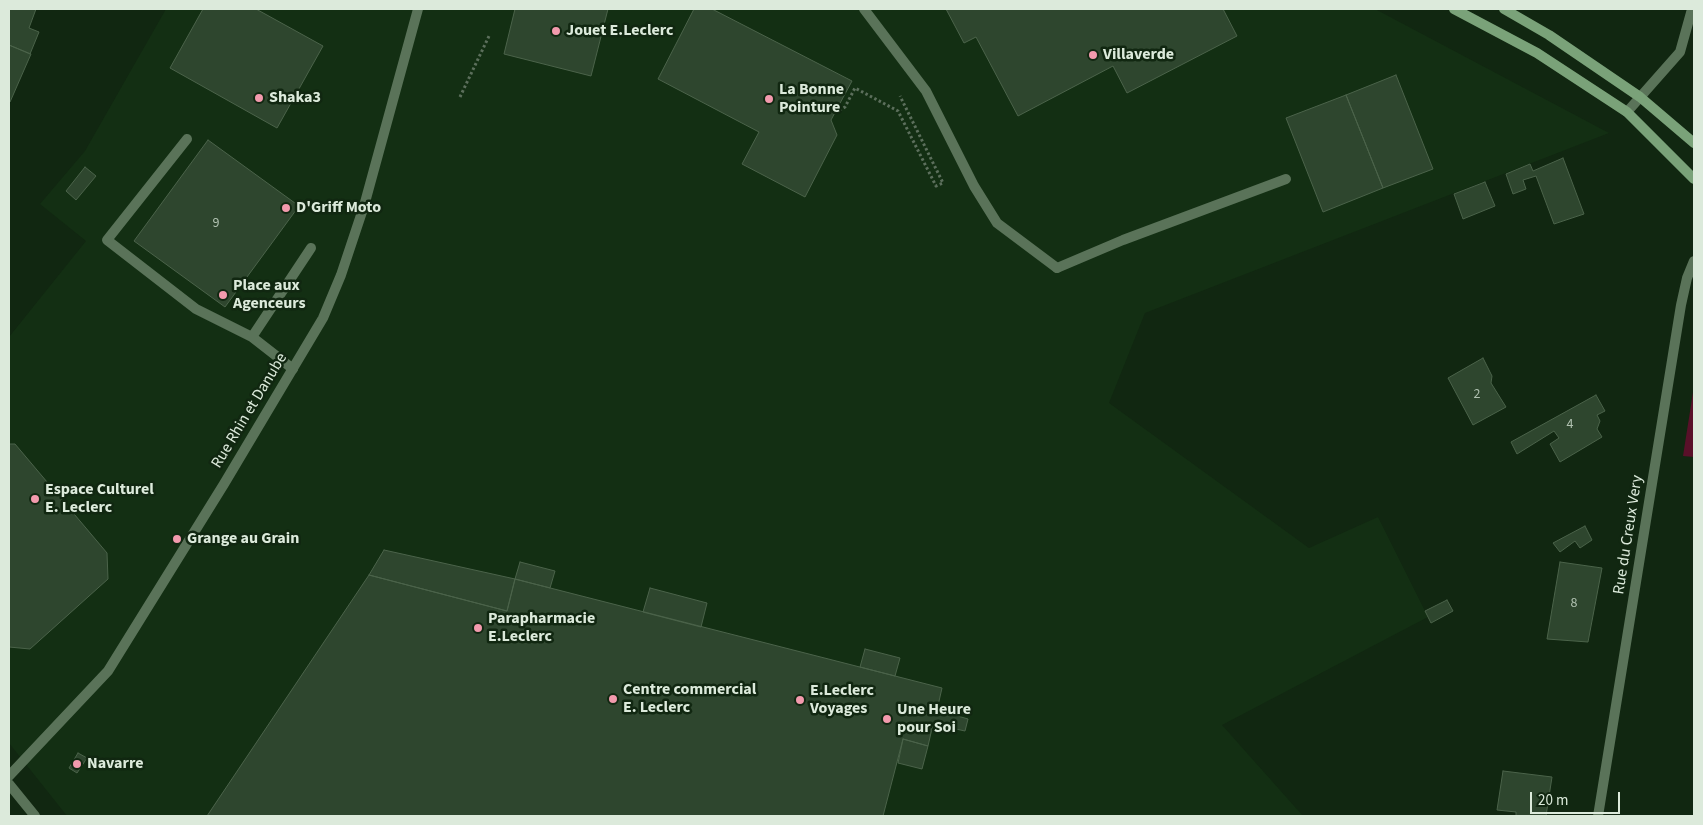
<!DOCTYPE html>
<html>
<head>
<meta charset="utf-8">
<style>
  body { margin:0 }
  #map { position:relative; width:1703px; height:825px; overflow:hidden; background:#112711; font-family:"Source Sans 3",sans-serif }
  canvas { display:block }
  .frame { position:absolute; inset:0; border:10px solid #dceadb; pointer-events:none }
  .scale { position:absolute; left:1530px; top:792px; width:90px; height:22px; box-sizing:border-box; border:2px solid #dceadb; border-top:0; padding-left:6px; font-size:15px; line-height:18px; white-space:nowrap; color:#dceadb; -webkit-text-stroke:4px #112711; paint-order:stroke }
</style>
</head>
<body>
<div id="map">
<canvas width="1703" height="825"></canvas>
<div class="frame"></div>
<div class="scale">20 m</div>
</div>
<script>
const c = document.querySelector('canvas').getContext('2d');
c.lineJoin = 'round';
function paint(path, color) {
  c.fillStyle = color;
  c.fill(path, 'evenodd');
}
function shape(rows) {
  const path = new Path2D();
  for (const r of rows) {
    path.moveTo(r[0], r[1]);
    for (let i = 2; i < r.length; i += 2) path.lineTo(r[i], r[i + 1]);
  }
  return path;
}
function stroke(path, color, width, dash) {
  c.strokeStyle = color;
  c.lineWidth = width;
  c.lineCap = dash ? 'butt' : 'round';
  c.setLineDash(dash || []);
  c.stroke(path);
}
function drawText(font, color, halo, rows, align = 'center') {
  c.font = font + ' "Source Sans 3",sans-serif';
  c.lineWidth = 5;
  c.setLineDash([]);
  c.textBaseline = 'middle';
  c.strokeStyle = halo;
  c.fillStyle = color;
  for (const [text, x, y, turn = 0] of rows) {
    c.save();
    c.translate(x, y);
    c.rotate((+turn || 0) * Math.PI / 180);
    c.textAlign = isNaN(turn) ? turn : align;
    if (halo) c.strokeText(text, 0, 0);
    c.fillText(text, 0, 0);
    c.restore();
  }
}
paint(shape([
  [166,9,1375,9,1609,133,1145,313,1109,403,1309,548,1378,517,1428,617,1222,725,1303,816,67,816,9,743,9,337,86,241,40,204,85,151]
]), '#132f13');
paint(shape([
  [1694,386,1694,457,1683,456]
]), '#591029');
const building = shape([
  [9,9,36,9,29,28,39,32,30,54,9,45,9,9],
  [203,9,256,9,323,46,277,128,170,68,203,9],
  [515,9,608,9,591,76,504,54,515,9],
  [694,9,712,9,852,81,831,120,837,135,805,197,742,164,759,132,658,79,694,9],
  [946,9,1223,9,1237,36,1127,93,1113,66,1018,116,976,37,964,43,946,9],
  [9,45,31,54,10,102,9,102,9,45],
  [1396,75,1433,169,1383,188,1346,95,1396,75],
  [1346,95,1383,188,1323,212,1286,118,1346,95],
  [208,140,299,206,225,307,134,241,208,140],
  [1563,158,1584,214,1554,224,1536,176,1523,180,1526,189,1513,194,1506,174,1530,164,1533,171,1563,158],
  [85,167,96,176,76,200,66,191,85,167],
  [1485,182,1495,206,1463,219,1454,194,1485,182],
  [1483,358,1492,376,1491,383,1506,407,1473,425,1448,378,1483,358],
  [1596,395,1605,411,1597,415,1600,421,1597,429,1602,437,1560,462,1550,444,1559,438,1554,431,1517,454,1511,442,1596,395],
  [9,444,15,444,107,553,108,579,30,649,9,647,9,444],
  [1585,526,1592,540,1580,548,1575,541,1560,552,1553,543,1585,526],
  [384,550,515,579,507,611,369,575,384,550],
  [520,562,555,571,550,588,515,579,520,562],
  [1560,562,1602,568,1588,642,1547,639,1560,562],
  [369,575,507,611,515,579,942,688,937,710,968,719,965,731,933,724,928,746,903,739,883,816,207,816,369,575],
  [650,588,707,603,701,627,643,612,650,588],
  [1447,600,1453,611,1431,623,1425,611,1447,600],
  [865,649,900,658,895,676,860,667,865,649],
  [903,739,928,746,922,769,898,763,903,739],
  [78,753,87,758,77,773,69,768,78,753],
  [1503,771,1552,777,1546,816,1516,816,1516,812,1497,810,1503,771]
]);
paint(building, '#2e462e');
stroke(building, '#4b634a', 1);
stroke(shape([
  [460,97,489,36],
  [835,113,845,107,855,88,898,111,936,186,943,183,900,96]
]), '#5c6f5c', 3, [2.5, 2.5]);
stroke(shape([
  [187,139,107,240,196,309,252,337],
  [1057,268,1123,240,1286,179],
  [293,369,252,337,311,248]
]), '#5a7359', 10);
stroke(shape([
  [864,9,926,91,974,186,997,223,1057,268],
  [1627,112,1680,52,1692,9],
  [9,776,108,671,224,484,323,318,341,275,364,206,418,9],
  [9,784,35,816],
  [1598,816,1681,305,1687,278,1694,261]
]), '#5a7359', 10);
stroke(shape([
  [1454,9,1537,53,1627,112,1694,179],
  [1504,9,1549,35,1640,97,1694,143]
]), '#7aa279', 10);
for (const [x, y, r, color] of [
  [556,31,5,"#f29aad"],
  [1093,55,5,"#f29aad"],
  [259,98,5,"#f29aad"],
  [769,99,5,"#f29aad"],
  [286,208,5,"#f29aad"],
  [223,295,5,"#f29aad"],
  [35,499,5,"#f29aad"],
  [177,539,5,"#f29aad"],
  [478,628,5,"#f29aad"],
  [613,699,5,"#f29aad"],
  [800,700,5,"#f29aad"],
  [887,719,5,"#f29aad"],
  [77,764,5,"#f29aad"]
]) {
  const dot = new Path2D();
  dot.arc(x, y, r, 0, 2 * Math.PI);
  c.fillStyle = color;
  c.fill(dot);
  stroke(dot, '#112711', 2);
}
drawText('14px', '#b0c1b0', null, [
  ["9",216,224],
  ["2",1477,395],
  ["4",1570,425],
  ["8",1574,604]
]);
drawText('bold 16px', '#dceadb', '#112711', [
  ["Jouet E.Leclerc",566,31],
  ["Villaverde",1103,55],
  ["La Bonne",779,90],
  ["Pointure",779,108],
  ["Shaka3",269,98],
  ["D'Griff Moto",296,208],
  ["Place aux",233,286],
  ["Agenceurs",233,304],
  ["Espace Culturel",45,490],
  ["E. Leclerc",45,508],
  ["Grange au Grain",187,539],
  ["Parapharmacie",488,619],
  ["E.Leclerc",488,637],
  ["Centre commercial",623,690],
  ["E. Leclerc",623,708],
  ["E.Leclerc",810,691],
  ["Voyages",810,709],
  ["Une Heure",897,710],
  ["pour Soi",897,728],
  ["Navarre",87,764]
], 'left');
drawText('16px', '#dceadb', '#112711', [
  ["Rue Rhin et Danube",250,411,-59],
  ["Rue du Creux Very",1629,535,-81]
]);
</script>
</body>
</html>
